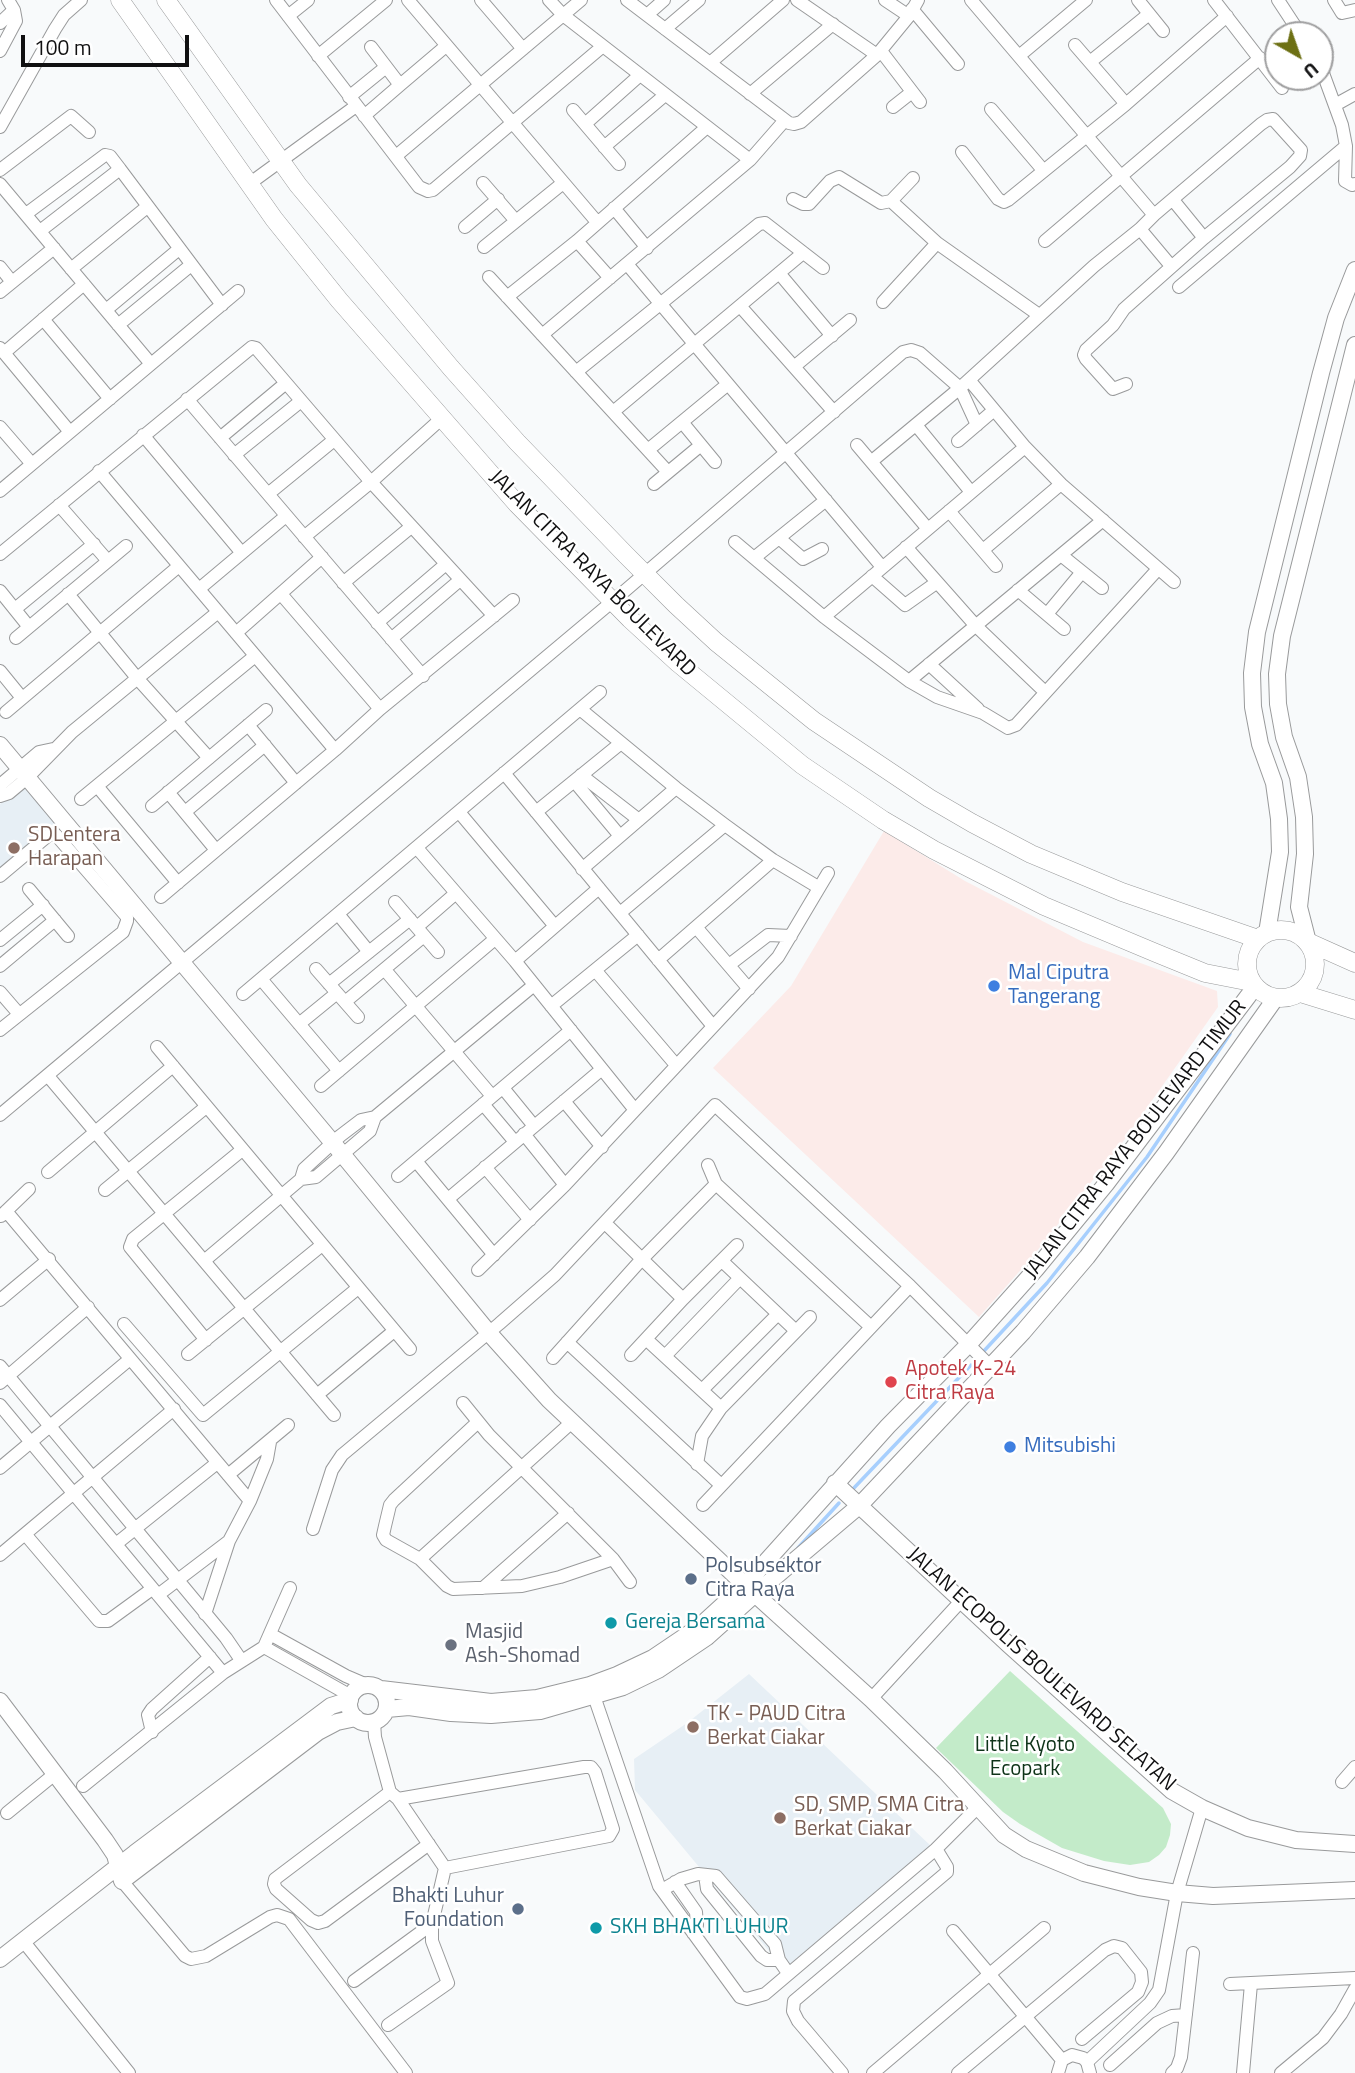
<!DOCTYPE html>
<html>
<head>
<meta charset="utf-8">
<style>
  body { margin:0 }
  #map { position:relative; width:1355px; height:2073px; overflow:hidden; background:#f8fafb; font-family:"Titillium Web",sans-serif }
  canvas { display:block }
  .north { position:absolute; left:1264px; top:21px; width:70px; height:70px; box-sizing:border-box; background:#fff; border:2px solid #9f9fa0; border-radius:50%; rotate:140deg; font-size:19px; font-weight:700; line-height:28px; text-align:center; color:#101011 }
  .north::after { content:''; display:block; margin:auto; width:24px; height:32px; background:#6d7014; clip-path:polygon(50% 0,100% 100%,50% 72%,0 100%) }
  .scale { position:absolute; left:21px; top:35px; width:168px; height:32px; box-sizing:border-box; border:4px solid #101011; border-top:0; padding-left:9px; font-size:21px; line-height:24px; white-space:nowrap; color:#101011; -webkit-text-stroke:5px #fff; paint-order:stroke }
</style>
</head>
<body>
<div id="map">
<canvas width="1355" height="2073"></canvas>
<div class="north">U</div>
<div class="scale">100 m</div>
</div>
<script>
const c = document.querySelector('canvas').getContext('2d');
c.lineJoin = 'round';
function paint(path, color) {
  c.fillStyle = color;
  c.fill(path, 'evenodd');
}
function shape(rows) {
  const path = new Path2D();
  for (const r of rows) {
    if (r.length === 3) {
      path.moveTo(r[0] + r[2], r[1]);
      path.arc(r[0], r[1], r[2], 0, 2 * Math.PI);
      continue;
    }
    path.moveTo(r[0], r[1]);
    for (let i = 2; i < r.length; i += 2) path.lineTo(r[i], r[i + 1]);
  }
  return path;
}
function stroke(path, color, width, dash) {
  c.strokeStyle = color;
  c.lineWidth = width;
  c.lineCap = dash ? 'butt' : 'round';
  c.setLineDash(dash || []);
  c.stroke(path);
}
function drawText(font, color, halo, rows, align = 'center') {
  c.font = font + ' "Titillium Web",sans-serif';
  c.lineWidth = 5;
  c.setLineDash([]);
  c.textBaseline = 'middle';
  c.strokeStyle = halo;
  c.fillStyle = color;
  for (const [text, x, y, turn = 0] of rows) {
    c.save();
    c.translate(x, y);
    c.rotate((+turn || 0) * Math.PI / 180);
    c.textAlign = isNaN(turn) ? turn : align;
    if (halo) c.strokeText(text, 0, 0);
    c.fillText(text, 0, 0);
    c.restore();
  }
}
paint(shape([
  [884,831,965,881,1083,942,1217,991,1218,1007,1122,1143,1033,1256,979,1317,713,1068,791,986]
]), '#fcebe9');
paint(shape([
  [23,785,56,825,0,871,0,804],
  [749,1674,931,1846,784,1969,635,1790,634,1759,687,1723]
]), '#e7eff5');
paint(shape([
  [1010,1671,1163,1808,1171,1824,1170,1835,1166,1847,1159,1855,1149,1862,1130,1865,1104,1861,1062,1848,1020,1824,1003,1812,936,1748]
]), '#c3ebc9');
stroke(shape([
  [983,1352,1047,1283,1147,1157,1230,1034],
  [852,1490,971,1365],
  [798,1548,839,1503]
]), '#a7cffd', 3.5);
const minor = shape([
  [276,0,419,187,428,191,433,190,603,46],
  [408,0,597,222],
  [481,0,523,49],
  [627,0,789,123,794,124,801,122,877,55,909,16,918,0],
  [797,0,877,55],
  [885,0,909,16],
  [971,0,1154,215],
  [1138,0,1163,31],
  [1214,0,1282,88],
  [1278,0,1301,35],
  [1334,0,1342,13,1355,10],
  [912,9,958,64],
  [647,15,664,0],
  [288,16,308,0],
  [0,23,14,10],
  [665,29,699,0],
  [1075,45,1126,104],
  [371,47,400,85,446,46],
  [0,51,16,21,14,10,8,0],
  [881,51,920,102],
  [318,56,386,0],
  [1019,56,1086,0],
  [1090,62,1149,14],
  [710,63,783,0],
  [1320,65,1342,125,1346,146,1345,181,1352,185,1355,184],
  [750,94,833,24],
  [349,97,386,67],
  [1335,105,1355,94],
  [893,107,912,92],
  [991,109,1043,170],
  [573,110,619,164],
  [364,116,400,85],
  [585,124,640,75],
  [0,127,55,29,64,15,81,0],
  [604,147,665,95],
  [962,152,998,199,1004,202,1008,200,1126,104,1227,16],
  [396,156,581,0],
  [750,160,785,120],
  [0,170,71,116,89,132],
  [913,178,891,201,937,243,1039,315],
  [483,183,516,221],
  [0,184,151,364],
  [249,184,356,106],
  [793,199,803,204,809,204,830,181,839,177,881,203,891,201],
  [614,208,647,248],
  [26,214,105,155,110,156,120,169],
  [465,227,498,199],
  [1140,229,1171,266],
  [40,231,120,169,222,305],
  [577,241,610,278],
  [1045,241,1260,58],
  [484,247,563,183],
  [627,264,882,567],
  [0,267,12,282],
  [71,269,147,207],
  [779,273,832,336],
  [489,277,668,472],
  [1179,287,1346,146],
  [0,292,54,248],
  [507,297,577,241,707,127],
  [883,302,937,243],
  [740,306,834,412],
  [106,310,179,249],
  [43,319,110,399],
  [118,325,191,265],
  [542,335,750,160,563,15,549,0],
  [0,348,70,432],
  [4,353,84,284],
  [795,366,850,320],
  [576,372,759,224,765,223,823,268],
  [970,381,1025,447,1061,484,1174,582],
  [1126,384,1113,389,1086,359,1084,355,1086,350,1113,325,1124,309,1204,238],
  [187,399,423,676],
  [613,412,803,253],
  [682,422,715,462],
  [916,425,971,492],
  [0,427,32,464],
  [143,435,241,552],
  [220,438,286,383],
  [958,441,993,411],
  [857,445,928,529],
  [648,450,728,384],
  [234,455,301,401],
  [872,461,960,388,977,425],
  [99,471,335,750],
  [654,484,701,445],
  [0,491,238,291],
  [268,494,334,440],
  [59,505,108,561],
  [949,511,996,566],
  [304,537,371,482,441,419],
  [779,538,803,559,822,549],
  [735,542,824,617,909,681,937,697,983,713,1008,728,1016,725,1158,569],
  [906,547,976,626,1045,692],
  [983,550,1061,484],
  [0,554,252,347,256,348,371,482,494,616],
  [1061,555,1102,588],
  [754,558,826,500],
  [872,576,905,605,936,583],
  [343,583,411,527],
  [199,589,286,516],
  [1018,590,1064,629],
  [0,591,29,627],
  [68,594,137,678,209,758],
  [281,594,380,709],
  [15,609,94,544],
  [1047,614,1082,572],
  [824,617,1025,447],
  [377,623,446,564],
  [236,633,322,557],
  [16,638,126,546],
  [391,639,460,580],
  [929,664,978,709],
  [0,671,22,698],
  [909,681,1103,520],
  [580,709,676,788,725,825,773,860,818,887],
  [6,712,179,566],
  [248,725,296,783],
  [504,773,712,1025],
  [581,775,639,820],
  [574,781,620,836],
  [0,785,39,752,53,749],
  [97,786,178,883],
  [168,792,216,850],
  [0,796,9,793,27,778,72,732,218,612],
  [81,799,255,656],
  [152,806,266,710],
  [185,812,265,745],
  [459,812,554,925],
  [536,812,621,743],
  [417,848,515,961,635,1110],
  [582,869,676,788],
  [0,876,50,834,56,835,127,917,127,921,123,932,0,1030],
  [29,889,68,936],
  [161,897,335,750,380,709,513,600],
  [395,902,438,952],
  [620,913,725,825],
  [338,914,369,952],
  [417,927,456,893],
  [696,927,749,989],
  [0,940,43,905],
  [658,960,773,860],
  [515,961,599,888],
  [729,965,768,935,791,936],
  [0,966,55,920],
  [316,969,358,1017],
  [385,970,492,1096],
  [595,970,676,1065],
  [261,979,339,1071],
  [329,984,410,919],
  [0,992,19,1014],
  [243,994,600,692],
  [345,1002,424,936],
  [551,1006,638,935],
  [299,1024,337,993],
  [157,1047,410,1349],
  [48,1076,334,1415],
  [321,1086,495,939],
  [503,1088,534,1126],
  [564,1101,602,1147],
  [483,1104,515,1142],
  [0,1115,613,601,903,352,911,350,920,353,960,388,1094,266,1140,229,1154,215,1261,124,1267,120,1273,119,1301,150,1300,156,1290,167,1204,238,1173,200],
  [524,1134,565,1185],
  [416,1161,494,1255],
  [708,1165,716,1184,871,1327],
  [485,1167,530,1220],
  [48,1172,173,1066],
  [398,1176,571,1030],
  [301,1179,316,1177,370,1131,375,1117],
  [105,1190,206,1107],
  [448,1199,602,1069],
  [6,1211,250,1501,229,1541,205,1614],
  [1,1216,29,1189],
  [605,1223,683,1299],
  [204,1261,301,1179,304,1169,340,1136,361,1120,375,1117,534,985],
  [722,1261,796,1331],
  [478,1270,565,1185,778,957,828,873],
  [0,1300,49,1259],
  [124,1324,203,1415,358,1288],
  [646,1339,721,1408],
  [206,1340,130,1247,133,1239,242,1150],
  [567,1342,721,1485],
  [188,1354,322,1245],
  [631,1355,683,1299,737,1245],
  [665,1356,740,1278],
  [553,1358,641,1260,716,1184],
  [0,1366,226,1638,241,1660],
  [0,1383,88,1307],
  [702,1390,778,1314],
  [317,1395,394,1331],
  [463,1403,489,1435,613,1559,630,1582],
  [0,1405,223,1673],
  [478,1422,394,1500,390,1505,385,1526,383,1535,386,1540,420,1559,447,1586,453,1589,522,1586,560,1577,613,1559],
  [697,1464,702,1436,721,1408,810,1317],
  [0,1468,130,1359],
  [228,1475,288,1425],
  [250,1501,267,1459,270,1442],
  [703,1505,910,1286],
  [313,1529,332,1470,342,1455,499,1324,555,1275,715,1105,910,1286,991,1367],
  [25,1534,99,1621,108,1621,152,1589],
  [116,1544,217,1463],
  [0,1555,174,1409],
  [420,1559,572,1422],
  [483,1588,568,1513],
  [158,1595,229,1541],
  [270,1634,346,1676,367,1685],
  [264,1647,351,1696],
  [594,1696,659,1886,740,1997,747,1999,765,1994,936,1849,978,1807],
  [871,1699,962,1600],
  [374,1722,375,1737,390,1792,398,1799,445,1868,432,1924,432,1941,448,1983,388,2025],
  [152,1732,148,1715,152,1709,210,1657],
  [1342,1782,1355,1767],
  [83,1786,223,1673,264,1647,290,1588],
  [390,1792,275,1879,274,1884,276,1889,311,1920,318,1923,325,1921,429,1844],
  [398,1799,584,1767,591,1767,595,1772,613,1829,609,1836,445,1868],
  [7,1813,56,1773],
  [705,1875,707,1889,761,1956,767,1960,779,1960],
  [122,1881,185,1956,191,1959,206,1956,270,1917,277,1915,289,1919,406,2073],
  [675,1882,696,1912,697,1925,693,1933],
  [662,1890,681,1879,698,1874,716,1876,775,1944,779,1960,788,1973],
  [953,1931,1062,2060],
  [24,1942,129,2073],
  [354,1981,432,1924],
  [1230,1984,1355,1978],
  [1087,2062,1150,2003,1159,1990,1177,1893,1202,1808],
  [1110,2065,1157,2023,1172,2016,1186,2015],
  [842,2073,798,2021,793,2011,794,2001,947,1872,947,1867,936,1849],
  [873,2073,1044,1928],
  [958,2073,1105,1950,1114,1946,1122,1948,1141,1972,1142,1982,1138,1992,1082,2039],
  [1058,2073,1062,2060,1072,2055,1083,2058,1087,2062,1090,2073],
  [1172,2073,1177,2068,1181,2057,1193,1953],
  [1243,2073,1251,1984],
  [1281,2073,1323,2038,1341,2014,1355,1989]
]);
const tertiary = shape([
  [0,745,343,1155,489,1333,549,1400,745,1585],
  [1267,933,1280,852,1279,819,1274,783,1260,744,1253,707,1252,673,1257,632,1321,373,1336,318,1355,270],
  [1308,942,1299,907,1305,854,1304,817,1298,777,1284,737,1278,704,1277,674,1282,636,1355,345],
  [835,1483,1009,1645,1172,1791,1202,1808,1248,1828,1296,1840,1355,1844],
  [755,1594,871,1699,945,1771,1004,1835,1026,1849,1084,1873,1139,1887,1177,1893,1213,1896,1355,1890],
  [368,1704,19],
  [381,1689,491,1702,537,1698,590,1685,617,1675,653,1658,699,1627,745,1585,888,1426,968,1345,1036,1269,1106,1184,1255,987],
  [0,1701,105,1840,115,1855,122,1881,318,1732,337,1722,356,1718],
  [387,1709,409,1707,451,1713,491,1715,540,1711,623,1687,658,1670,707,1637,755,1594,859,1506,1023,1332,1087,1257,1166,1153,1275,999],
  [0,1959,135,1853,331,1706,350,1700]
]);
const secondary = shape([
  [120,0,274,219,339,300,517,504,630,619,678,663,802,765,883,820,934,850,1044,906,1156,953,1205,973,1251,982],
  [166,0,298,185,451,368,517,442,626,555,676,605,716,642,814,721,929,798,972,823,1031,854,1122,892,1258,939],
  [1281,964,34],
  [1308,942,1355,963],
  [1300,993,1355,1010]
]);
stroke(minor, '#999a9b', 14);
stroke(tertiary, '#999a9b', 18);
stroke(secondary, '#999a9b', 19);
stroke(minor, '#fff', 12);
stroke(tertiary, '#fff', 16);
stroke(secondary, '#fff', 18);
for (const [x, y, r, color] of [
  [14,848,7,"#8d6e63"],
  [994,986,7,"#3f7fe0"],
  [891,1382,7,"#e0444e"],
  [1010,1447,7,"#3f7fe0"],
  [691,1579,7,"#5c6f8a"],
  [611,1623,7,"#0f9aa8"],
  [451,1645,7,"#6b7280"],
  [693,1727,7,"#8d6e63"],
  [780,1818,7,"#8d6e63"],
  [518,1909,7,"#5c6f8a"],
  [596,1928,7,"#0f9aa8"]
]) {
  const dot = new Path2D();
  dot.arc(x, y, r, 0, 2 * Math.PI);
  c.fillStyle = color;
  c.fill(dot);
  stroke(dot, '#fff', 2.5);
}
drawText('21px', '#101011', '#fff', [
  ["JALAN CITRA RAYA BOULEVARD",592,574,45],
  ["JALAN CITRA RAYA BOULEVARD TIMUR",1136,1140,-52],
  ["JALAN ECOPOLIS BOULEVARD SELATAN",1041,1670,42]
]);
drawText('21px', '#785e54', '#fff', [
  ["SDLentera",28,836],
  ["Harapan",28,860],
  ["TK - PAUD Citra",707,1715],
  ["Berkat Ciakar",707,1739],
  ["SD, SMP, SMA Citra",794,1806],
  ["Berkat Ciakar",794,1830]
], 'left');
drawText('21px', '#366cbe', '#fff', [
  ["Mal Ciputra",1008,974],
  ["Tangerang",1008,998],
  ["Mitsubishi",1024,1447]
], 'left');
drawText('21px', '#be3a42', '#fff', [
  ["Apotek K-24",905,1370],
  ["Citra Raya",905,1394]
], 'left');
drawText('21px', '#4e5e75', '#fff', [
  ["Polsubsektor",705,1567],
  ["Citra Raya",705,1591],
  ["Bhakti Luhur",504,1897,"right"],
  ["Foundation",504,1921,"right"]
], 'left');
drawText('21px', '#0d838f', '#fff', [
  ["Gereja Bersama",625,1623],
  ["SKH BHAKTI LUHUR",610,1928]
], 'left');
drawText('21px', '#5b616d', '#fff', [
  ["Masjid",465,1633],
  ["Ash-Shomad",465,1657]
], 'left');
drawText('21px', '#0e3318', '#fff', [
  ["Little Kyoto",1025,1746],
  ["Ecopark",1025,1770]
]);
</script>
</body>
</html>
